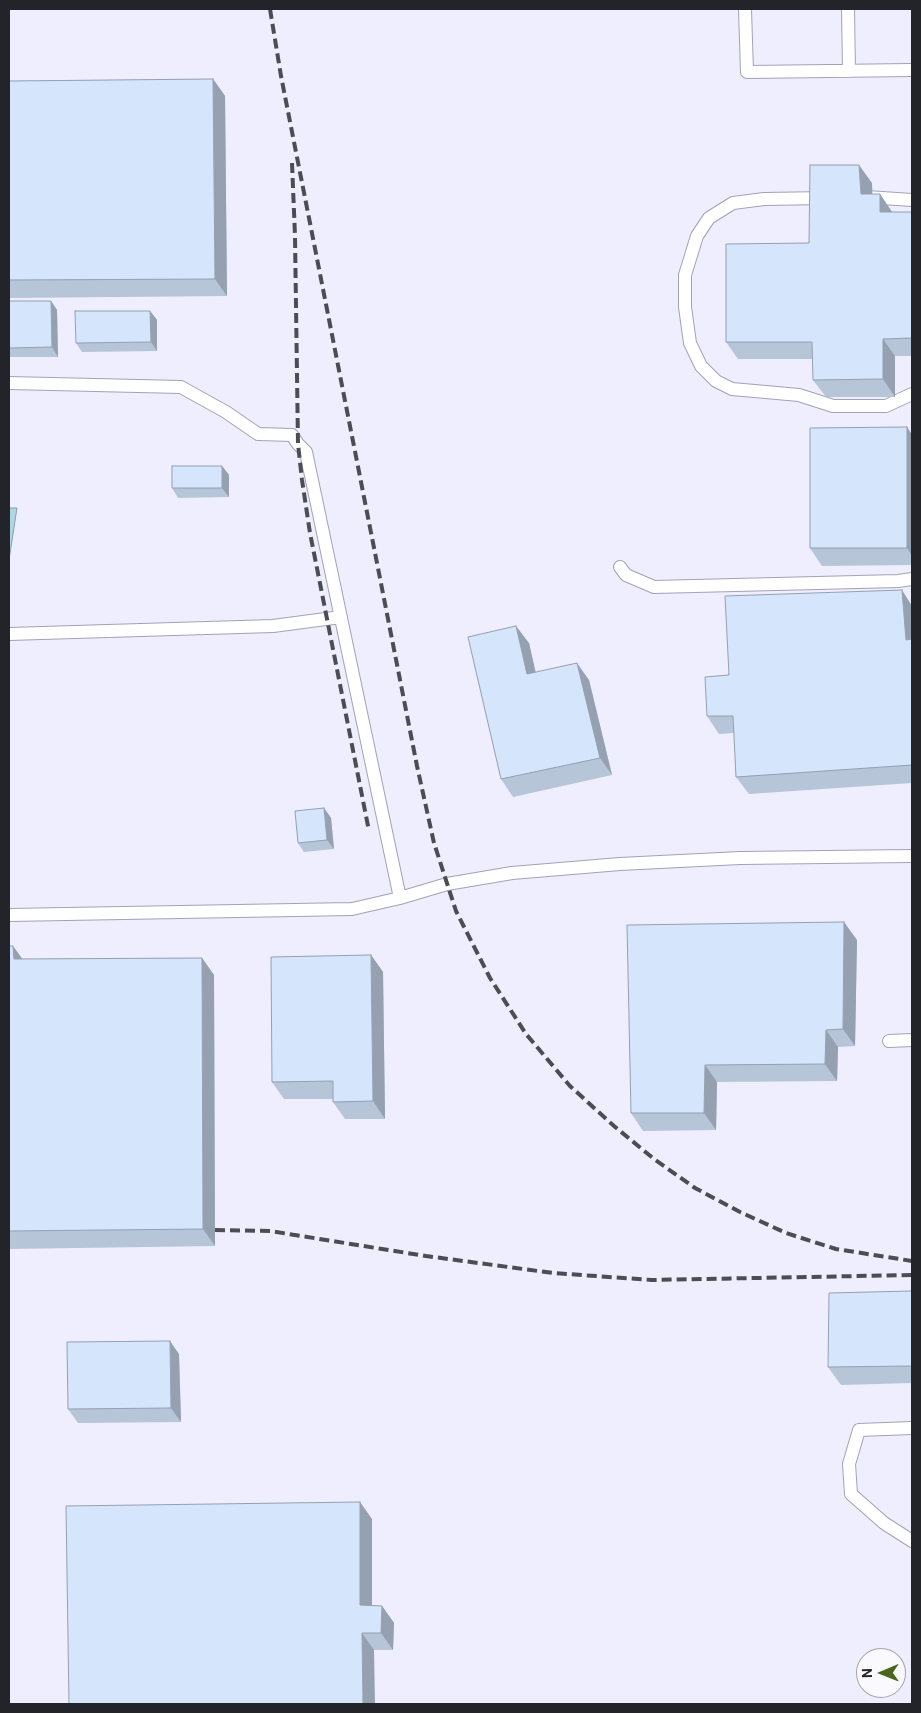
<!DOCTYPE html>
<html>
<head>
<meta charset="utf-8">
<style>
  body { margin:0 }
  #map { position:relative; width:921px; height:1713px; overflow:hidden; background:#fafafe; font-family:Roboto,sans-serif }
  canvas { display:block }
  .frame { position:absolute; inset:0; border:10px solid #23232a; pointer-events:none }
  .north { position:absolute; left:856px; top:1648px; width:50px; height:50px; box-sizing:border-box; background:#fafafe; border:1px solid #a4a4a9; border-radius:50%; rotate:269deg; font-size:14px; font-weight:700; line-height:20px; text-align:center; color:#23232a }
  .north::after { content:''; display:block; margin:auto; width:18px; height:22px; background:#48671b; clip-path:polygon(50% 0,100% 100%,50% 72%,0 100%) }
</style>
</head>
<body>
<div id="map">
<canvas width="921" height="1713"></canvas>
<div class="frame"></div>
<div class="north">N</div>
</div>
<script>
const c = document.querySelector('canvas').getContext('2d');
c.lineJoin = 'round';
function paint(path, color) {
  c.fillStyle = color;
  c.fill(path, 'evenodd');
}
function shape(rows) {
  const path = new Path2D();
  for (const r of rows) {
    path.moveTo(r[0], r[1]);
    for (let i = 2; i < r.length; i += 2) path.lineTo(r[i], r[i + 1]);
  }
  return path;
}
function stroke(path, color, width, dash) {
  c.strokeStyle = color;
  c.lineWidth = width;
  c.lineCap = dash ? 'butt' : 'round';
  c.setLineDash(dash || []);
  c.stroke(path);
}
paint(shape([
  [9,9,912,9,912,1704,9,1704,9,560,17,509,9,508],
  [866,1658,896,1658,896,1688,866,1688]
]), '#eeeefe');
const water = shape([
  [9,508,17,508,9,560,9,508]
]);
paint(water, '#b0d5e3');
stroke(water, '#86a0ac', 1);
const lane = shape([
  [745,9,747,72,912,70],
  [848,9,849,71],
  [867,197,912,200],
  [827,198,764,199,733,203,709,218,697,236,685,275,685,307,690,343,701,366,716,381,732,389,799,395,833,406,886,406,912,394],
  [9,383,181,387,226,412,258,434,292,435,298,444,306,452,400,898],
  [620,567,626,575,654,587,898,581,912,579],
  [9,634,273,626,341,617],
  [9,915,352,909,400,898,447,884,512,873,620,864,740,858,912,856],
  [889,1041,912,1040],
  [912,1428,859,1430,849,1464,851,1494,884,1523,912,1541]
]);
stroke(lane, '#a2a2b5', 14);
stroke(lane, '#fff', 12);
stroke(shape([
  [270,9,281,76,417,766,434,843,456,911,490,978,526,1034,570,1086,614,1126,654,1159,695,1188,740,1212,786,1233,836,1249,912,1261],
  [292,163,295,236,298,444,302,480,310,533,369,831],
  [215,1230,270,1231,426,1256,553,1273,652,1280,912,1275]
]), '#4c4c53', 4, [10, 5]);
paint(shape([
  [213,79,225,96,227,296,9,298,9,81],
  [872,183,872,194,880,194,892,212,912,212,912,356,895,356,895,397,826,397,813,380,813,359,738,359,726,342,809,243],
  [9,301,51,301,57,310,58,357,9,357],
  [150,311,157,320,157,351,82,352,76,343],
  [907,427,912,435,912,565,822,566,810,548],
  [222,466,229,475,229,497,178,498,172,488],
  [912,606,912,783,749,794,736,777,734,733,719,734,707,716],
  [529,643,535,672,589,680,612,775,513,797,501,779],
  [324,808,331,818,334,849,304,852,298,843],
  [857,940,855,1046,838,1047,837,1081,717,1082,716,1130,643,1131,631,1113],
  [9,946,13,946,22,959,202,958,214,975,215,1246,9,1249],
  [371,955,383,972,385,1119,345,1119,333,1102,333,1099,284,1099,272,1082],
  [912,1291,912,1383,841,1385,828,1367],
  [179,1354,181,1422,78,1423,68,1409],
  [372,1519,372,1605,382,1606,394,1623,393,1650,374,1650,69,1704]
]), '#b7c5d8');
paint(shape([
  [213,79,225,96,227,296,215,279],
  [859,165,872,183,873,211,861,194],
  [880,194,892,212,892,230,880,212],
  [51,301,57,310,58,357,52,347],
  [150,311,157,320,157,351,151,342],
  [883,339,895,356,895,397,883,379],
  [907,427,912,435,912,556,907,548],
  [222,466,229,475,229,497,222,488],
  [902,590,912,606,912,649,906,640],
  [516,626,529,643,540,691,527,674],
  [577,663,589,680,612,775,600,758],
  [324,808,331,818,334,849,327,840],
  [844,922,857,940,855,1046,843,1029],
  [13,946,26,964,14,959],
  [371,955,383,972,385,1119,373,1101],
  [202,958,214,975,215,1246,203,1229],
  [826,1030,838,1047,837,1081,825,1064],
  [705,1065,717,1082,716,1130,704,1113],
  [170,1341,179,1354,181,1422,171,1408],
  [360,1502,372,1519,372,1623,360,1605],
  [382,1606,394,1623,393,1650,381,1633],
  [362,1633,374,1650,375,1704,363,1704]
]), '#95a0b0');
const building = shape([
  [213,79,215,279,9,280,9,81,213,79],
  [810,165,859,165,861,194,880,194,880,212,912,212,912,338,883,339,883,379,813,380,812,342,726,342,726,244,809,243,810,165],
  [9,301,51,301,52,347,9,348,9,301],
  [75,311,150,311,151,342,76,343,75,311],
  [907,427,907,548,810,548,810,428,907,427],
  [172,466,222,466,222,488,172,488,172,466],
  [902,590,906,640,912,639,912,765,736,777,733,716,707,716,705,677,729,675,725,596,902,590],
  [516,626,527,674,577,663,600,758,501,779,468,637,516,626],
  [324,808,327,840,298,843,295,811,324,808],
  [844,922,843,1029,826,1030,825,1064,705,1065,704,1113,631,1113,627,925,844,922],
  [9,946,13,946,14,959,202,958,203,1229,9,1231,9,946],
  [371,955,373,1101,333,1102,333,1081,272,1082,271,957,371,955],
  [912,1291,912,1366,828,1367,829,1293,912,1291],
  [170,1341,171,1408,68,1409,67,1342,170,1341],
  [360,1502,360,1605,382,1606,381,1633,362,1633,363,1704,69,1704,66,1506,360,1502]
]);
paint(building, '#d5e5fb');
stroke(building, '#95a0b0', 1);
</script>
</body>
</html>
